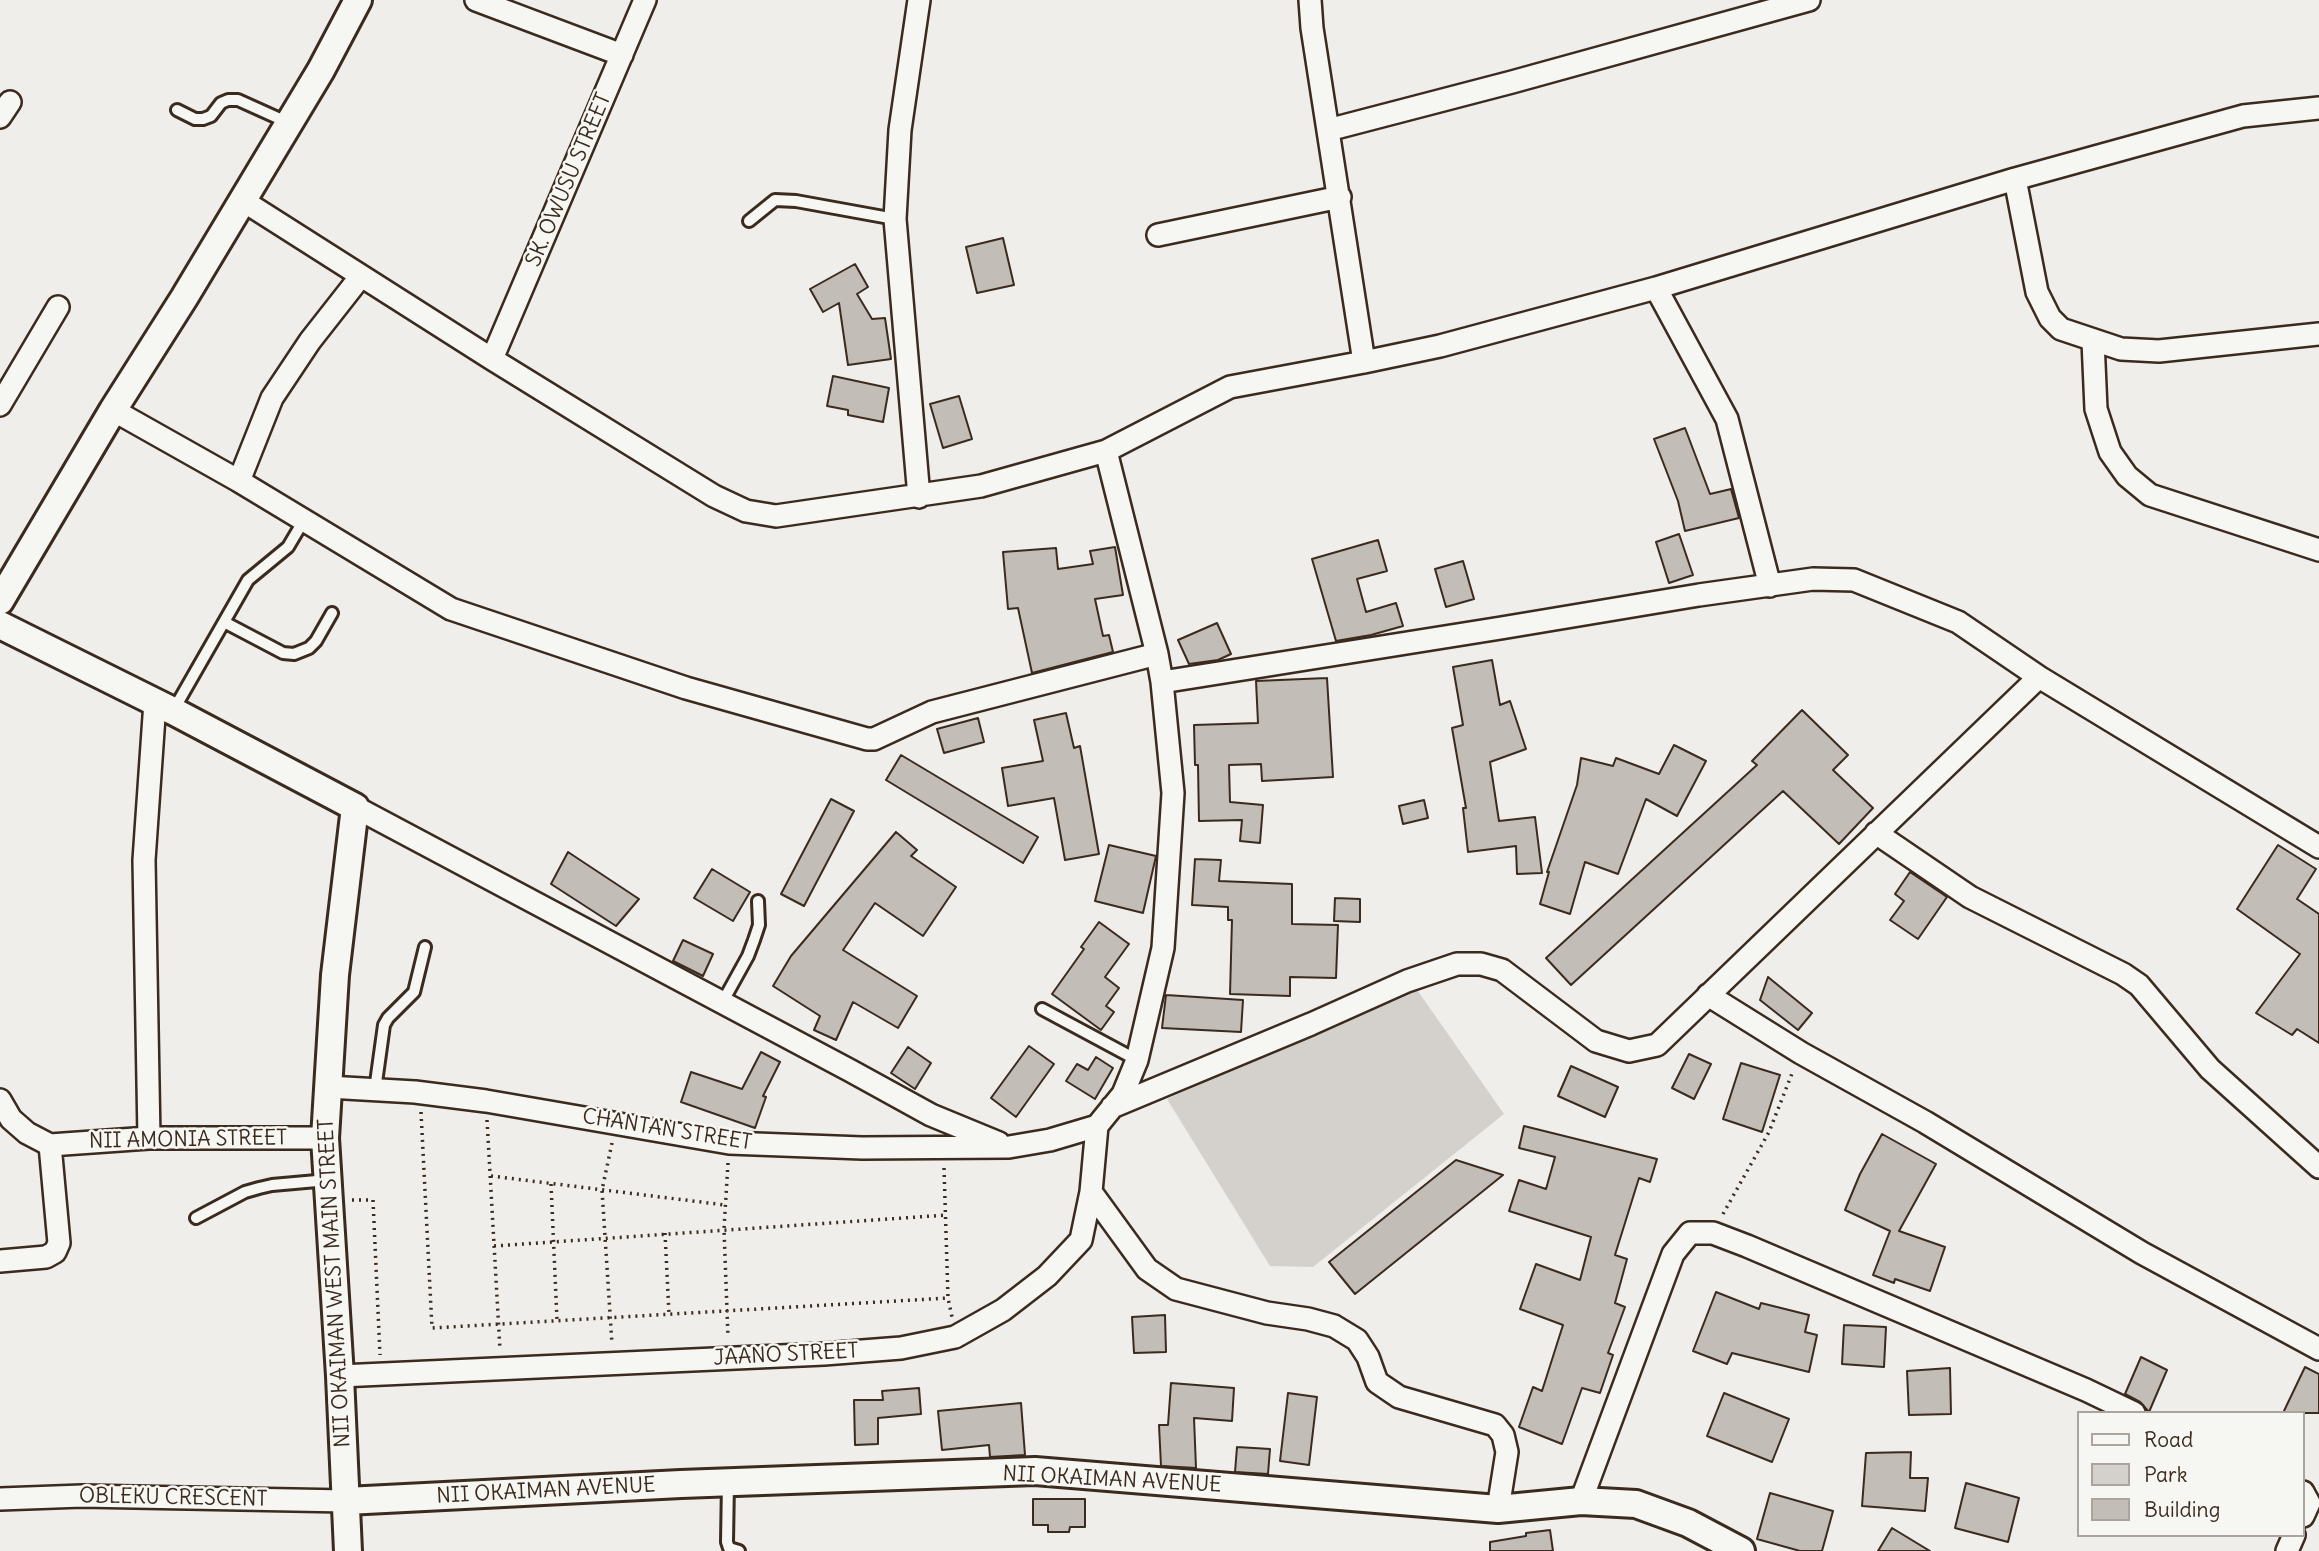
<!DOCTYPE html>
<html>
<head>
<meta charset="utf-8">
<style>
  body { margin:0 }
  #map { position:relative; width:2319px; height:1551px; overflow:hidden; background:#efeeea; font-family:Delius,sans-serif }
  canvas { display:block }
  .legend { position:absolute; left:2077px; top:1411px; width:228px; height:126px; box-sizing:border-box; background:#f6f6f2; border:2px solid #aba49d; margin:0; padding:9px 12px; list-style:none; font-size:21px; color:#3b2a1e }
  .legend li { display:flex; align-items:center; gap:14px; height:35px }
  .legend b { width:35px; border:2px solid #aba49d }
</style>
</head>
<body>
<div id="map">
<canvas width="2319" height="1551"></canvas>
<ul class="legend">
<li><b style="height:9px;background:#f6f6f2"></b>Road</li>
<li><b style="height:19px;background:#d4d1cc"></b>Park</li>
<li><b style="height:19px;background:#c2bdb7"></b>Building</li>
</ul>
</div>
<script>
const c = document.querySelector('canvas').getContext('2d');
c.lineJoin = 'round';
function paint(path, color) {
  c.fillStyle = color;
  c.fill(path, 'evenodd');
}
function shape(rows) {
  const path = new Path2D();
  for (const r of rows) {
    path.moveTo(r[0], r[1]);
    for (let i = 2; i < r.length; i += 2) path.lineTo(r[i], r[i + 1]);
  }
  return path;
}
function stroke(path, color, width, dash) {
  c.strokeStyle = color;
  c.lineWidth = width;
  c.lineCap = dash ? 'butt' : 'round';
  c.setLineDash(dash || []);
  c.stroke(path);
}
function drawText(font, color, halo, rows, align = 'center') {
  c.font = font + ' Delius,sans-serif';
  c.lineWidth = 5;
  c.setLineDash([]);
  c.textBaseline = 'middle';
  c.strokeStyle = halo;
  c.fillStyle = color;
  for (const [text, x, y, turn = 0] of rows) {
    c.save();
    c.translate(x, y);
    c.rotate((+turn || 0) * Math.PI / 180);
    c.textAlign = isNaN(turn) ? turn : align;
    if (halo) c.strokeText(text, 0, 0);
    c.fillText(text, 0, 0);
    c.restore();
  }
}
paint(shape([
  [1415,987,1504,1114,1313,1267,1270,1266,1167,1099]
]), '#d4d1cc');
const building = shape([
  [1003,238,1014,285,977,293,966,247,1003,238],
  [855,264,868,287,857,294,872,319,885,318,891,359,848,365,839,303,823,312,810,289,855,264],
  [833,376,889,388,883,422,848,415,848,410,827,406,833,376],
  [959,396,972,439,943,448,930,404,959,396],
  [1685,428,1710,494,1731,489,1739,518,1685,531,1678,501,1654,439,1685,428],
  [1679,534,1693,575,1669,583,1656,542,1679,534],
  [1378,540,1387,571,1357,579,1366,612,1396,603,1403,626,1371,635,1336,641,1312,559,1378,540],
  [1115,547,1123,595,1095,599,1103,636,1109,635,1113,652,1032,673,1018,608,1008,609,1003,552,1056,548,1058,569,1093,564,1090,551,1115,547],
  [1463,561,1474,599,1446,607,1435,569,1463,561],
  [1217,623,1231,654,1218,660,1189,664,1178,640,1217,623],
  [1492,660,1500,705,1510,701,1526,749,1490,762,1499,821,1535,817,1542,873,1517,874,1516,846,1468,852,1463,808,1466,808,1452,728,1463,725,1453,667,1492,660],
  [1327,678,1333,777,1262,781,1261,764,1229,765,1230,802,1263,805,1260,843,1240,841,1242,820,1199,821,1198,765,1195,765,1194,725,1258,723,1256,681,1327,678],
  [1802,710,1848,755,1833,770,1873,808,1839,844,1783,791,1571,985,1546,958,1757,765,1752,761,1802,710],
  [1066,713,1074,748,1080,746,1099,854,1065,860,1054,798,1008,806,1002,768,1043,761,1034,720,1066,713],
  [978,718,984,742,944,753,937,729,978,718],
  [1674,745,1706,761,1677,816,1646,799,1618,874,1585,862,1570,914,1540,904,1549,872,1547,872,1577,785,1581,758,1613,766,1616,758,1659,774,1674,745],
  [901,755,1038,837,1023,863,886,780,901,755],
  [831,799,854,811,804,906,781,894,831,799],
  [1424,800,1428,818,1403,824,1399,806,1424,800],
  [896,832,917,850,911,856,956,887,923,936,875,903,843,950,917,996,898,1028,853,1002,836,1040,814,1030,820,1016,773,986,791,956,896,832],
  [1109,845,1156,856,1143,913,1095,901,1109,845],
  [2278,845,2316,869,2297,899,2319,914,2319,1043,2297,1029,2292,1035,2256,1013,2300,954,2237,909,2278,845],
  [568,852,639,899,616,926,551,884,568,852],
  [1195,859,1221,860,1219,881,1292,884,1292,924,1338,925,1336,978,1290,977,1290,996,1230,994,1232,920,1228,920,1228,907,1192,905,1195,859],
  [712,869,750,892,733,921,694,898,712,869],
  [1910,872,1947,897,1918,939,1890,920,1904,901,1895,894,1910,872],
  [1335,898,1360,899,1360,922,1334,921,1335,898],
  [1099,922,1129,944,1105,977,1119,988,1106,1006,1114,1012,1101,1030,1052,994,1084,949,1081,947,1099,922],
  [683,940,713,954,703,976,673,961,683,940],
  [1768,977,1812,1013,1798,1030,1760,1000,1768,977],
  [1166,995,1243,1000,1241,1032,1162,1028,1166,995],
  [1029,1046,1054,1064,1016,1117,991,1098,1029,1046],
  [908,1047,931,1063,915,1089,891,1073,908,1047],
  [761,1052,780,1062,763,1096,766,1097,755,1128,681,1102,691,1072,742,1089,761,1052],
  [1689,1054,1711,1064,1694,1099,1672,1088,1689,1054],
  [1096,1057,1113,1068,1095,1099,1066,1081,1077,1064,1088,1070,1096,1057],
  [1741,1063,1780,1075,1762,1132,1723,1119,1741,1063],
  [1571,1066,1618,1087,1605,1117,1558,1096,1571,1066],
  [1524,1126,1657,1159,1650,1182,1639,1178,1615,1255,1627,1259,1615,1303,1625,1307,1608,1353,1613,1355,1600,1393,1582,1388,1562,1444,1519,1427,1533,1387,1542,1391,1563,1325,1520,1309,1536,1264,1580,1280,1591,1237,1509,1211,1519,1180,1546,1189,1555,1157,1519,1148,1524,1126],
  [1882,1134,1936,1164,1899,1231,1945,1247,1930,1291,1895,1279,1894,1283,1873,1275,1890,1231,1845,1210,1860,1174,1882,1134],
  [1456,1160,1503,1175,1355,1294,1329,1262,1456,1160],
  [1716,1292,1759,1309,1761,1303,1809,1315,1805,1332,1817,1335,1809,1372,1732,1353,1727,1364,1693,1351,1716,1292],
  [1165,1315,1166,1352,1134,1353,1132,1317,1165,1315],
  [1844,1325,1886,1327,1884,1367,1842,1364,1844,1325],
  [2141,1357,2167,1370,2149,1412,2140,1402,2125,1394,2141,1357],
  [2305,1367,2319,1374,2319,1413,2283,1413,2305,1367],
  [1950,1368,1951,1414,1909,1415,1907,1371,1950,1368],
  [1171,1383,1234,1388,1232,1421,1194,1418,1196,1468,1161,1466,1159,1425,1168,1425,1171,1383],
  [919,1388,921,1414,878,1418,878,1444,855,1445,854,1400,883,1400,882,1391,919,1388],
  [1288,1393,1317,1397,1309,1465,1280,1461,1288,1393],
  [1724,1393,1789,1419,1772,1462,1707,1436,1724,1393],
  [1021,1403,1025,1455,990,1457,989,1445,942,1450,938,1411,1021,1403],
  [1237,1447,1270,1449,1268,1474,1235,1472,1237,1447],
  [1911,1452,1910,1478,1928,1478,1925,1511,1862,1506,1866,1453,1911,1452],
  [1966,1483,2019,1498,2008,1542,1955,1528,1966,1483],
  [1770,1493,1833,1511,1822,1551,1800,1551,1757,1539,1770,1493],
  [1033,1499,1085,1499,1085,1527,1070,1527,1069,1532,1048,1532,1048,1525,1033,1525,1033,1499],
  [1892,1528,1930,1551,1878,1551,1892,1528],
  [1550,1530,1553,1551,1490,1551,1490,1542,1526,1536,1526,1533,1550,1530]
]);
paint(building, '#c2bdb7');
stroke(building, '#3b2a1e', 2);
const service = shape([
  [177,110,195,119,203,119,211,116,221,103,228,100,238,100,289,123],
  [749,221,775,200,796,201,895,219],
  [224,622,283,653,294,654,309,648,316,641,332,613],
  [173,711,248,580,288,547,304,520],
  [722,1003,748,956,754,940,759,925,758,901],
  [1042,1009,1137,1060],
  [375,1090,384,1025,388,1018,414,992,425,947],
  [196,1218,245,1192,259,1188,272,1185,328,1180],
  [728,1482,727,1542,729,1548,739,1551]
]);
const minor = shape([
  [476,0,622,55],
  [919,0,900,130,895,219,919,497],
  [1310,0,1312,28,1364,362],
  [0,117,10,102],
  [1328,130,1512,82,1809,0],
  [2015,179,2037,292,2050,318,2061,329,2121,349,2159,351,2319,334],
  [242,200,492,359,714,496,746,511,776,516,981,486,1106,451,1230,387,1364,362,1440,346,1656,288,2015,179,2243,116,2319,108],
  [1158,235,1340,197],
  [1656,288,1727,419,1770,586],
  [2093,341,2096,409,2110,452,2127,476,2150,495,2319,550],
  [492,359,645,0],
  [0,405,58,307],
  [113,410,239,481,451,609,686,688,867,739,874,739,932,712,1157,654],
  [239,481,272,398,310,341,361,276],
  [1162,682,1501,628,1699,595,1813,579,1854,580,1958,622,2039,677,2319,847],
  [355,807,851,1071,931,1115,999,1143],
  [1876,833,1970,897,2123,974,2139,985,2210,1069,2319,1167],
  [1708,995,1801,1053,1925,1122,2142,1253,2319,1349],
  [328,1087,415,1092,486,1101,729,1143,862,1148,1009,1147,1050,1140,1097,1126,1123,1094,1137,1060,1163,948,1173,793,1162,682,1157,654,1106,451],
  [0,1100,11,1119,27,1133,50,1145],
  [1112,1107,1311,1024,1407,981,1457,964,1481,964,1502,970,1596,1041,1629,1051,1657,1045,2039,677],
  [149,1138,144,860,155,702],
  [50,1145,149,1138,325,1138],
  [1091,1192,1147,1269,1176,1289,1267,1313,1308,1319,1334,1326,1357,1340,1368,1357,1377,1382,1399,1397,1495,1425,1503,1435,1507,1452,1498,1509],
  [0,1261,46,1257,55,1252,59,1243,50,1145],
  [340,1376,824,1354,901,1348,955,1337,1003,1310,1047,1276,1081,1240,1091,1192,1097,1126],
  [2303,1492,2309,1503,2303,1516],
  [0,1499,82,1496,346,1501],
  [1581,1501,1673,1254,1690,1233,1713,1233,1747,1246,2086,1390,2134,1413],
  [2287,1551,2294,1535]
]);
const tertiary = shape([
  [0,601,113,410,184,298,321,70,358,0],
  [0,625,173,711,355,807,335,975,325,1138,340,1376,348,1551],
  [346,1501,681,1484,1035,1471,1498,1509,1581,1501,1636,1504,1688,1523,1741,1551]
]);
stroke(service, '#3b2a1e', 16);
stroke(minor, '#3b2a1e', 26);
stroke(tertiary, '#3b2a1e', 32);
stroke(shape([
  [421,1112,432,1328,948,1298],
  [487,1120,500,1350],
  [612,1143,602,1190,612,1344],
  [728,1163,724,1229,728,1337],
  [944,1168,948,1298,952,1317],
  [491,1176,725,1205],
  [551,1184,557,1320],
  [352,1200,373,1200,380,1355],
  [1723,1214,1769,1132,1793,1071],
  [665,1233,669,1314],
  [494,1246,947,1215]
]), '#3b2a1e', 3.5, [2, 5]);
stroke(service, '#f6f6f2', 10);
stroke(minor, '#f6f6f2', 21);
stroke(tertiary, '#f6f6f2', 26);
drawText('21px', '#3b2a1e', '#f6f6f2', [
  ["SK. OWUSU STREET",569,180,-67],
  ["CHANTAN STREET",667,1130,9],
  ["NII AMONIA STREET",188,1140,-1],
  ["NII OKAIMAN WEST MAIN STREET",335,1283,-93],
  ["JAANO STREET",786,1355,-3],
  ["NII OKAIMAN AVENUE",1112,1480,3],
  ["NII OKAIMAN AVENUE",546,1491,-3],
  ["OBLEKU CRESCENT",173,1498,1]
]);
</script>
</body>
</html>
